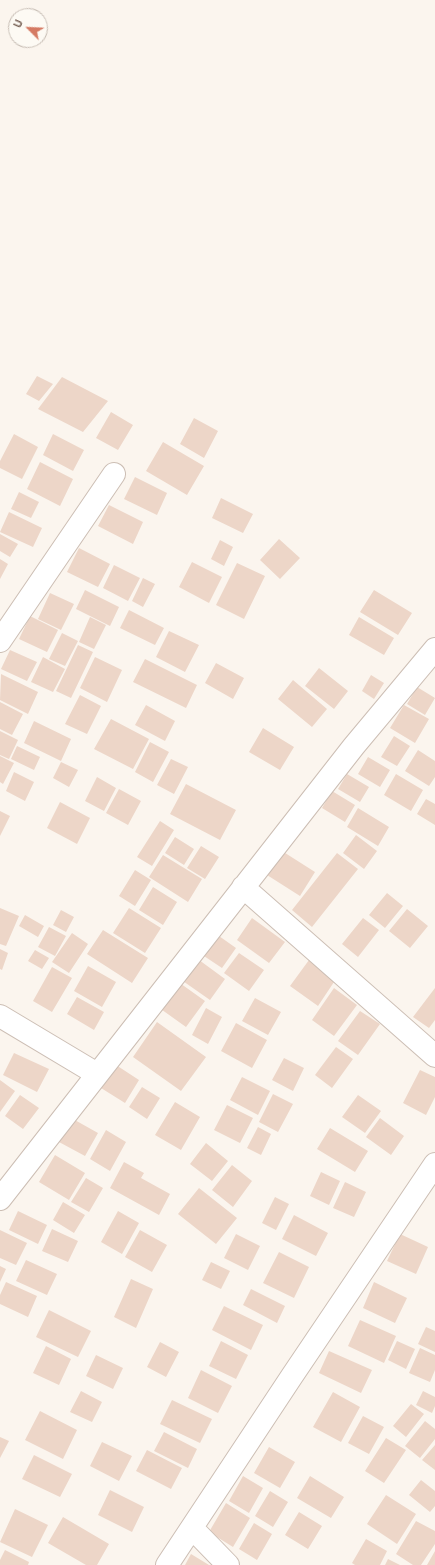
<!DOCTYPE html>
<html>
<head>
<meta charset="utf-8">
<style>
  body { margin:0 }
  #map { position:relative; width:435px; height:1565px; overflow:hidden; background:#fbf5ee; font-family:"Space Grotesk",sans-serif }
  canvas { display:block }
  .north { position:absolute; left:8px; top:8px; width:40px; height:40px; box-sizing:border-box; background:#fdfaf4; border:1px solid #c6bcb3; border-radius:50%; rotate:294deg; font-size:11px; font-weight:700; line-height:16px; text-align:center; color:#745e52 }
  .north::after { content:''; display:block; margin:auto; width:14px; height:18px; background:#d57a63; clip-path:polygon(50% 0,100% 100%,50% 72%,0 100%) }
</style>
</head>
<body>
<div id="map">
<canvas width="435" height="1565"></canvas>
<div class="north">U</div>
</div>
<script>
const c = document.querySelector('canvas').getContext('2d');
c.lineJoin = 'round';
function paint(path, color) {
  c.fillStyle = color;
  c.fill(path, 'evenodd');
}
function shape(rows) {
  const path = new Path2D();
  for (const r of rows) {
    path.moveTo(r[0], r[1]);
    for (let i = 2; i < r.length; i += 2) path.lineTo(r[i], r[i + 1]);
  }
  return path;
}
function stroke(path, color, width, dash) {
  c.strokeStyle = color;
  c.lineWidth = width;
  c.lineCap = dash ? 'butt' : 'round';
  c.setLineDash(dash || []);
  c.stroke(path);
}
paint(shape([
  [37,376,53,384,39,401,26,394],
  [62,377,108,401,83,432,38,409],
  [111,412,133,425,118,450,96,438],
  [194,418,218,431,204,458,180,444],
  [14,434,38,447,22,479,0,468,0,461],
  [53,434,84,450,73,471,43,455],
  [163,442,204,466,187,495,146,471],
  [40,462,73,479,60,506,27,489],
  [135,477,167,493,157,515,124,499],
  [19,492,39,502,31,518,11,509],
  [221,498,253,514,243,533,212,518],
  [109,505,143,522,133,544,98,526],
  [9,512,42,528,33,547,0,532],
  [0,534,18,544,10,557,0,551],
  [279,539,300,558,280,579,260,560],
  [220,540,233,547,224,566,211,559],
  [79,548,110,564,98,587,67,572],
  [0,559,8,564,0,579],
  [192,562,222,577,209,603,179,587],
  [237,563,265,576,244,619,216,605],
  [114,565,140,578,128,601,103,588],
  [143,578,155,584,143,607,132,601],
  [85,590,119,607,110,626,76,609],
  [374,590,412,613,398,635,360,612],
  [50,593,74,604,61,630,38,619],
  [129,610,164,628,155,645,120,628],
  [30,616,58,630,47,652,19,639],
  [90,617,106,625,94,649,79,642],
  [359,617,394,638,384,655,349,635],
  [169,631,199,645,185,672,156,657],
  [62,633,78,641,65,666,49,659],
  [78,645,93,652,71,698,56,691],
  [10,650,37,662,27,681,1,669],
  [43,657,65,669,53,692,31,682],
  [95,657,122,670,107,702,80,688],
  [145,659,197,685,186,708,133,682],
  [216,663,244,678,233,699,205,683],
  [319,668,348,691,334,709,305,686],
  [1,674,38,692,28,714,0,700],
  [371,675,384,683,374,699,362,691],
  [293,680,327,709,312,727,278,699],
  [417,687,435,698,425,715,407,704],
  [80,695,101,706,87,734,65,724],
  [0,702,23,714,12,735,0,729],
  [146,705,175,721,165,741,135,725],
  [404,705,429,719,415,743,390,728],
  [111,719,149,739,133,769,94,749],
  [34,721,71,739,61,761,24,743],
  [263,728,294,747,280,770,249,752],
  [0,731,18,740,9,759,0,755],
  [394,736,410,746,397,766,381,757],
  [150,742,169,752,153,782,135,772],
  [17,746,40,757,34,770,11,759],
  [418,750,435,761,435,777,429,786,405,771],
  [0,756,14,763,3,784,0,782],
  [368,757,390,770,380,787,358,774],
  [171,759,188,767,174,794,157,785],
  [61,762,78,770,69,787,53,778],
  [14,772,34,782,25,801,6,791],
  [347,774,369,787,360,802,338,789],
  [396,774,423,790,411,811,384,795],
  [97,777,116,788,104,811,85,801],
  [186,784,236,810,220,840,170,814],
  [119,789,141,801,128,825,106,813],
  [332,791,355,805,345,822,322,808],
  [426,799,435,804,435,825,417,814],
  [60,802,90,818,77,844,47,828],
  [358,808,389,827,378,846,347,827],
  [0,811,10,816,0,836],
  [160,821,174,830,152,866,137,857],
  [356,835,377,851,364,869,343,853],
  [175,837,194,849,184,865,165,853],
  [201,846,219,857,205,879,187,868],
  [282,851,315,872,300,896,267,875],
  [337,853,358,869,312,927,292,910],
  [163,855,202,879,188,902,149,877],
  [135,870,151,880,135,906,119,896],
  [153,887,177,902,163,925,139,910],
  [387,893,403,906,385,928,369,915],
  [0,908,19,916,6,946,0,944],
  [129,908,161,928,145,953,113,933],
  [407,909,428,926,410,948,389,931],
  [61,910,74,917,66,932,53,925],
  [25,915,44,926,38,937,19,926],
  [252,918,285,942,269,963,237,940],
  [363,918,379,930,358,957,342,944],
  [49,927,66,936,55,956,38,947],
  [103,930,148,958,132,983,87,954],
  [72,933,88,944,69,973,52,962],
  [219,936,236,948,222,968,204,956],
  [0,949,8,953,2,970,0,969],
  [35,950,49,958,42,969,28,961],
  [239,953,264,970,249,991,224,973],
  [195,957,225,979,210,1000,180,979],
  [309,960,336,979,318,1006,290,986],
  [88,966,116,982,102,1007,74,991],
  [52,967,72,978,52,1012,33,1001],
  [177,981,205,1001,186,1027,158,1007],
  [334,988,357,1005,334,1036,312,1020],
  [435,988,435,1020,429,1028,413,1017],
  [77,997,104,1012,94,1030,67,1014],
  [255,998,281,1012,268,1035,242,1021],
  [206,1008,222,1017,208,1044,192,1035],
  [360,1011,380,1024,358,1055,338,1041],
  [157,1022,206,1057,181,1091,133,1057],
  [236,1023,267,1040,252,1068,221,1051],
  [336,1047,353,1059,332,1088,315,1075],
  [14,1053,49,1069,37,1092,3,1075],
  [284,1058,304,1068,293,1091,272,1080],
  [116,1065,139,1080,125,1103,101,1088],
  [420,1070,435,1077,435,1097,426,1115,403,1103],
  [242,1077,270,1091,258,1115,230,1100],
  [0,1080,15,1091,0,1112],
  [142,1087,160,1098,147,1119,129,1107],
  [273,1094,293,1104,278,1132,259,1122],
  [20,1095,39,1108,23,1129,5,1116],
  [358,1095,381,1111,365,1133,342,1117],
  [175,1102,200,1117,181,1150,155,1135],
  [227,1105,253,1118,240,1143,214,1130],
  [380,1118,404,1136,391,1155,366,1137],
  [73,1119,98,1133,85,1156,59,1142],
  [258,1127,271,1134,261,1155,247,1148],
  [330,1128,368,1151,355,1172,317,1149],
  [106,1130,126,1142,110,1171,90,1159],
  [206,1143,228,1161,212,1181,190,1164],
  [55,1155,85,1173,69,1200,39,1182],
  [124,1162,144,1173,141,1178,170,1194,159,1215,110,1188],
  [232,1165,252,1181,233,1207,212,1190],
  [321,1172,340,1181,329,1205,310,1196],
  [86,1178,103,1188,89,1212,71,1202],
  [345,1182,366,1192,354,1217,333,1208],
  [199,1188,237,1218,216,1244,178,1214],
  [275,1197,289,1204,276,1230,262,1223],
  [63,1202,85,1215,74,1233,53,1220],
  [18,1211,47,1225,38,1244,9,1230],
  [118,1211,139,1223,122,1254,101,1242],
  [294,1215,328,1233,316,1256,282,1239],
  [52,1229,78,1241,68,1262,42,1251],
  [0,1230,27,1243,16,1265,0,1258],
  [140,1230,167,1245,152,1272,125,1257],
  [236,1234,260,1246,248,1270,224,1258],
  [400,1234,428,1247,416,1274,387,1261],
  [279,1252,309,1267,294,1298,263,1283],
  [26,1260,57,1274,47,1295,16,1281],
  [211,1262,230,1271,221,1289,202,1280],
  [0,1266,6,1269,0,1282],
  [131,1279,153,1289,136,1328,114,1317],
  [6,1282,37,1296,28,1317,0,1304,0,1295],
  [374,1282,407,1298,395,1323,363,1308],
  [251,1289,285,1306,277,1323,243,1305],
  [224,1306,263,1325,251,1350,212,1330],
  [49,1310,91,1331,78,1357,36,1337],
  [360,1320,396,1336,384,1363,348,1346],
  [426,1327,435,1331,435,1352,418,1344],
  [221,1341,248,1355,236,1379,209,1366],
  [397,1341,415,1349,406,1369,388,1360],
  [160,1342,179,1352,166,1377,147,1367],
  [46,1346,71,1359,59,1385,33,1373],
  [420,1348,435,1355,435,1370,430,1382,409,1373],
  [329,1351,372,1370,361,1393,319,1373],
  [96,1355,123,1368,113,1389,86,1376],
  [201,1370,232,1386,218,1413,188,1398],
  [81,1391,102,1402,92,1422,70,1412],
  [423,1391,435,1397,435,1406,432,1413,416,1405],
  [333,1392,360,1407,341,1442,313,1427],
  [172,1400,212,1419,200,1443,160,1424],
  [411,1404,424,1414,406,1437,393,1426],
  [40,1411,77,1430,63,1459,25,1440],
  [363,1416,384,1427,369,1454,348,1443],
  [425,1421,435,1429,435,1439,420,1458,405,1446],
  [164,1432,197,1449,188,1468,154,1451],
  [0,1437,9,1441,0,1458],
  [386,1438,406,1450,384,1483,365,1471],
  [102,1442,132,1456,119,1481,90,1466],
  [435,1445,435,1470,422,1460],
  [269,1447,295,1462,280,1488,254,1473],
  [147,1450,182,1468,171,1489,136,1471],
  [34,1455,72,1474,60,1497,22,1479],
  [243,1476,263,1488,249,1513,229,1501],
  [310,1476,344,1497,331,1518,297,1498],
  [421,1480,435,1491,435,1506,430,1512,409,1495],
  [110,1490,144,1507,132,1532,98,1515],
  [270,1491,288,1502,273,1527,255,1516],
  [386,1495,416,1514,397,1544,367,1524],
  [226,1503,250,1518,233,1547,209,1532],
  [15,1509,48,1525,32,1557,0,1542],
  [299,1512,322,1526,308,1549,285,1535],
  [63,1517,109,1544,97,1565,86,1565,48,1543],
  [416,1521,435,1531,435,1544,421,1565,413,1565,396,1554],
  [254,1523,272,1534,257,1560,239,1549],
  [366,1539,387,1551,380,1565,355,1565,352,1563],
  [5,1550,29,1562,28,1565,0,1565,0,1560],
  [435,1551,435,1565,427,1565],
  [191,1554,209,1565,185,1565],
  [388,1559,400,1565,385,1565]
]), '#edd6c8');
const minor = shape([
  [0,641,114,474],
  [243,887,435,1056],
  [0,1016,97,1074],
  [0,1199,354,746,435,649],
  [192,1528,228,1565],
  [167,1565,292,1376,435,1164]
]);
stroke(minor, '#ccbeb4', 24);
stroke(minor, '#fff', 22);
</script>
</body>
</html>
